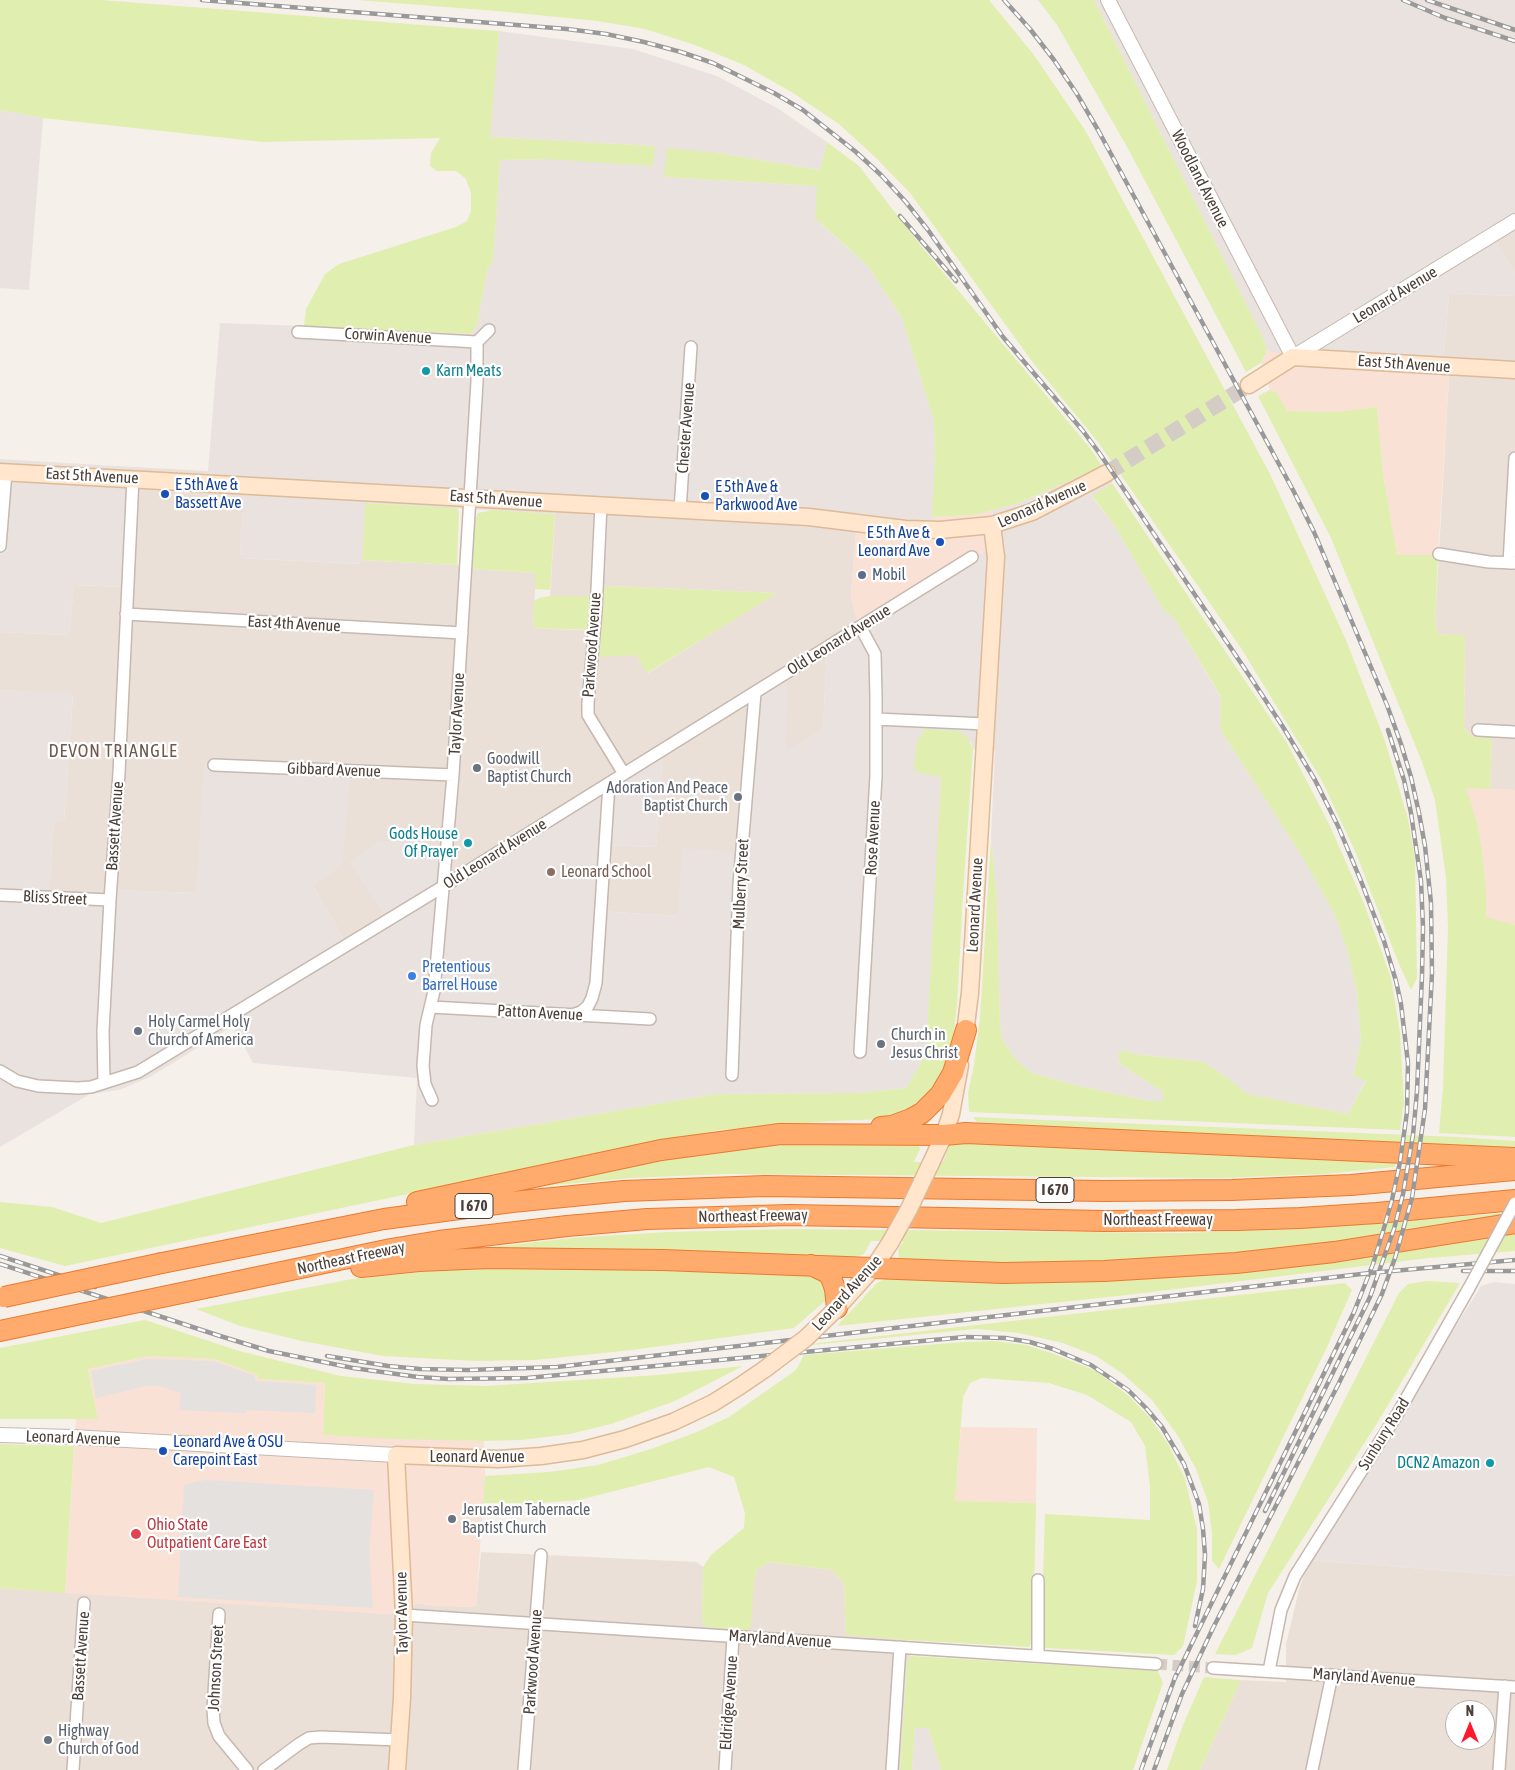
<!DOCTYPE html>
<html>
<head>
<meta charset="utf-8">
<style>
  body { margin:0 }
  #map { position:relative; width:1515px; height:1770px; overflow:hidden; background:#f6f0ea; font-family:"Asap Condensed",sans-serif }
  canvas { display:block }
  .north { position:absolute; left:1445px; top:1700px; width:50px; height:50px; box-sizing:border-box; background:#fff; border:1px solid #b7b2af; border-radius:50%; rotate:0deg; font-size:14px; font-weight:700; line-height:20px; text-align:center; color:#4c3f37 }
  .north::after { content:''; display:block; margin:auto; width:18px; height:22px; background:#ff192d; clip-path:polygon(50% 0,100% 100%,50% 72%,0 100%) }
</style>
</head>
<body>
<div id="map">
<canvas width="1515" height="1770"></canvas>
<div class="north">N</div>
</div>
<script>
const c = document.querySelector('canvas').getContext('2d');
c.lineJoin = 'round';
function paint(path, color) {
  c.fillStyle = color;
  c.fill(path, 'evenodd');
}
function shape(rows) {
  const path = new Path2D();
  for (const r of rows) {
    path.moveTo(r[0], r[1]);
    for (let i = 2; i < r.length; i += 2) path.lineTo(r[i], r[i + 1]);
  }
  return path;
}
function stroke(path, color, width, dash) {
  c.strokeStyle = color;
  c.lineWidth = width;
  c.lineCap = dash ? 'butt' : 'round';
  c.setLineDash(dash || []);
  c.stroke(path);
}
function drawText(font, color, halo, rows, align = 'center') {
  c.font = font + ' "Asap Condensed",sans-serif';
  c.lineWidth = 4.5;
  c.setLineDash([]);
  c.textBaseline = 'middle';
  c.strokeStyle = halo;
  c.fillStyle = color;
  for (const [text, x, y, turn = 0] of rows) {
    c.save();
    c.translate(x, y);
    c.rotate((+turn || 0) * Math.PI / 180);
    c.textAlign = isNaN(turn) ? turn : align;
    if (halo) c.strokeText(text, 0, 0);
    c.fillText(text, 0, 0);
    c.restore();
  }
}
paint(shape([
  [1515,221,1515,274,1493,235],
  [1449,293,1515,296,1515,790,1490,789,1492,739,1472,737,1464,728,1465,636,1438,634,1435,622,1449,376,1443,365],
  [134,467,208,471,244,494,240,558,361,564,362,560,457,565,472,569,536,573,533,628,599,631,636,655,648,673,777,593,609,586,602,589,601,596,550,596,556,502,857,518,851,595,858,626,827,648,823,729,786,752,742,853,678,916,599,911,604,845,656,847,663,749,346,943,313,886,196,893,112,890,111,900,48,897,54,820,64,821,73,694,0,690,0,632,69,635,74,585,128,587],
  [481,1552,697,1562,703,1567,702,1623,754,1582,757,1569,769,1562,833,1570,844,1585,846,1634,906,1640,911,1656,907,1662,900,1770,0,1770,0,1588,389,1614,418,1603,429,1605,476,1607],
  [1309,1560,1515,1576,1515,1770,1200,1770,1241,1680,1286,1682,1286,1644,1299,1590],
  [1455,1710,1485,1710,1485,1740,1455,1740]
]), '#ebe0d8');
paint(shape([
  [1267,351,1299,358,1443,365,1449,375,1438,555,1397,555,1383,474,1377,407,1335,412,1287,411,1277,394,1270,390,1261,363],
  [992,510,997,544,858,626,851,595,857,518,932,528,932,517,973,515],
  [1465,787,1515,790,1515,925,1486,918,1486,890,1482,849,1477,822],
  [148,1356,214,1359,258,1375,258,1379,325,1383,323,1435,484,1441,485,1476,476,1607,429,1605,418,1603,389,1614,65,1593,76,1419,98,1419,88,1369],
  [961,1427,1037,1428,1036,1503,955,1501]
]), '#f9e1d5');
paint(shape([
  [1094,0,1515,0,1515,221,1494,235,1515,274,1515,296,1449,293,1443,365,1299,358,1267,351,1264,340],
  [499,31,633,49,717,76,777,108,827,142,820,170,717,153,664,177,817,186,821,224,867,265,902,318,934,421,935,455,932,528,556,502,555,514,366,503,362,564,240,558,244,494,208,471,220,323,304,326,471,334,477,325,488,267,493,262,500,160,546,159,655,146,489,137],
  [0,110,43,118,29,290,0,288],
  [0,459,134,467,128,587,74,585,69,635,0,632],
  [1102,466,1112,483,1092,497,1113,523,1163,609,1174,618,1221,698,1220,729,1300,853,1335,915,1347,949,1357,992,1361,1042,1353,1075,1366,1080,1348,1114,1246,1094,1229,1079,1204,1062,1134,1054,1124,1050,1118,1060,1119,1063,1163,1092,1163,1101,1150,1101,1070,1084,1032,1073,1017,1061,1003,1041,1000,1026,997,898,991,838,995,751,973,749,971,742,923,729,916,772,941,776,939,828,926,1054,906,1088,860,1093,716,1094,414,1145,417,1078,253,1063,233,1026,150,1077,119,1090,90,1094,0,1147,0,690,73,693,64,821,54,821,48,897,111,900,112,890,196,893,204,763,351,772,342,866,313,886,346,943,386,918,349,862,379,841,450,846,448,882,663,748,656,847,604,845,599,911,677,916,683,848,742,853,753,693,787,670,786,751,823,729,827,648,858,626,997,544,992,510,1013,505,1047,491],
  [1494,1282,1515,1284,1515,1576,1309,1560,1481,1286],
  [915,1728,928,1728,941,1770,912,1770]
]), '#e9e2df');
paint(shape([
  [0,0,101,0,499,31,490,137,655,146,653,166,546,159,500,160,493,263,488,267,477,325,471,334,304,326,306,309,325,274,339,264,456,227,467,221,471,211,471,193,466,179,456,171,437,171,430,166,431,153,440,138,263,142,43,118,0,110],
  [357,0,989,0,1034,55,1085,130,1270,474,1346,640,1385,741,1408,819,1415,859,1417,978,1411,990,1399,964,1355,851,1322,781,1241,648,1098,442,1034,364,910,193,876,158,839,124,793,93,744,65,695,45,645,29,597,21,497,11],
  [1038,0,1094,0,1264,340,1267,351,1261,363,1246,372,1126,145,1057,25],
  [827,142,859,166,921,246,1090,448,1102,466,1047,491,1013,505,973,515,932,517,935,455,934,421,902,318,867,265,815,218,817,186,664,177,667,148,717,153,820,170],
  [1270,390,1277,393,1287,411,1335,412,1377,407,1383,474,1397,555,1438,555,1435,622,1438,634,1465,635,1464,728,1472,737,1492,738,1490,789,1466,788,1477,822,1482,849,1486,890,1486,917,1515,925,1515,1137,1439,1133,1443,1087,1448,928,1446,877,1435,800,1422,762,1331,538,1258,396],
  [1112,483,1287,743,1330,826,1365,906,1391,978,1400,1033,1404,1103,1400,1130,969,1112,968,1093,974,1065,980,1018,991,838,997,898,1000,1026,1003,1041,1017,1061,1032,1073,1070,1084,1150,1101,1163,1101,1163,1092,1119,1063,1118,1054,1124,1050,1134,1054,1204,1062,1229,1079,1247,1094,1348,1114,1366,1081,1353,1076,1361,1042,1357,992,1347,949,1335,915,1300,853,1220,729,1221,697,1174,618,1163,609,1113,523,1092,496],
  [365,503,457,508,459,512,457,565,362,560],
  [492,510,555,514,550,590,535,589,535,573,472,569,475,520,478,513],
  [609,586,778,593,647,673,636,655,598,657,602,589],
  [550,596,593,596,591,630,533,628,534,601,539,598],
  [923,729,958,731,967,736,973,749,963,895,957,1005,951,1058,927,1099,899,1115,884,1119,832,1121,719,1130,665,1140,65,1266,0,1248,0,1202,52,1207,101,1223,414,1145,716,1094,860,1093,906,1088,926,1054,941,777,916,772,914,764,917,740,922,735],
  [973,1117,1457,1137,1515,1141,1515,1147,1449,1147,1086,1130,977,1122],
  [918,1141,920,1149,914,1162,943,1162,951,1142,1396,1156,1395,1167,1325,1174,1219,1178,726,1174,631,1178,523,1188,675,1156,743,1147,811,1143],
  [1507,1213,1507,1218,1293,1251,1117,1264,909,1263,899,1258,898,1249,904,1241,871,1241,864,1254,856,1257,477,1249,571,1238,667,1232,792,1229,1181,1233,1293,1229],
  [1515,1230,1515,1251,1429,1258,1127,1295,837,1326,876,1284,887,1277,1032,1280],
  [462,1268,700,1270,812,1274,824,1280,827,1290,825,1301,794,1328,632,1350,535,1360,475,1361,383,1356,302,1341,240,1326,196,1309,352,1279],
  [1428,1281,1460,1283,1376,1425,1268,1593,1252,1648,1236,1655,1215,1654,1399,1293,1408,1284],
  [1345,1283,1352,1290,1327,1347,1219,1569,1212,1561,1212,1534,1208,1502,1196,1469,1178,1436,1152,1400,1123,1374,1096,1356,1063,1343,1019,1333,976,1329,740,1352],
  [145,1320,239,1351,341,1376,415,1384,486,1386,658,1375,743,1366,675,1401,611,1424,570,1434,521,1440,484,1441,397,1439,323,1435,325,1383,258,1379,258,1375,214,1359,148,1356,88,1369,98,1419,0,1419,0,1348],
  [994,1341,1026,1345,1054,1354,1096,1371,1129,1396,1150,1418,1168,1444,1185,1479,1197,1529,1197,1581,1183,1646,1174,1655,1045,1648,1041,1642,1045,1514,1150,1520,1150,1486,1145,1446,1131,1422,1087,1395,1049,1383,982,1378,970,1383,963,1397,955,1501,1036,1503,1033,1639,1029,1647,906,1640,846,1635,844,1585,833,1570,769,1562,757,1569,754,1582,751,1626,747,1631,707,1627,702,1622,703,1567,711,1555,744,1528,745,1513,734,1477,709,1467,579,1500,540,1503,483,1503,485,1476,549,1472,598,1465,651,1449,697,1432,729,1417,796,1370,804,1355,964,1342],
  [0,1444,74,1446,65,1593,0,1588],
  [911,1656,1158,1671,1163,1683,1133,1770,941,1770,928,1728,915,1728,912,1770,900,1770,907,1662],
  [1204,1677,1241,1680,1200,1770,1167,1770,1183,1725]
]), '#e0eeb0');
paint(shape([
  [148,1359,214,1361,255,1376,255,1381,316,1385,315,1413,246,1410,246,1413,179,1410,181,1393,160,1386,145,1386,96,1398,91,1371],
  [205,1480,374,1490,369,1550,373,1608,178,1597,184,1485]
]), '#e5e1df');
stroke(shape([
  [1156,1664,1213,1668]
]), '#d4cdc6', 11, [11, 5.5]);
stroke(shape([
  [1107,473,1249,385]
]), '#d4cdc6', 16, [16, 8]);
const minor = shape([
  [298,332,477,342],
  [601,505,596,611,588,703,588,715,624,774],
  [680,510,691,347],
  [0,546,6,472],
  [1439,554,1489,562,1515,563],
  [1509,563,1515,458],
  [126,614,462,633],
  [876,719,986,724],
  [1478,730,1515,732],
  [214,765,453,775],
  [0,895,110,900],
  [431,1007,650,1019],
  [572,1015,581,1012,588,1006,592,998,596,983,609,784],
  [860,1052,876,776,876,697,875,654,861,628],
  [0,1071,17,1081,38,1086,78,1088,91,1087,138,1072,444,886,972,557],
  [732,1075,739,884,755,693],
  [104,1083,103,1031,110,900,119,773,133,478],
  [432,1100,425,1084,423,1066,426,1025,434,991,453,775,477,382,477,342,489,330],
  [219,1614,213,1709,214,1723,219,1736,247,1770],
  [404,1615,1156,1664],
  [1038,1656,1038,1580],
  [1213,1668,1515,1687],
  [1269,1671,1281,1610,1295,1576,1398,1413,1469,1288],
  [73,1770,84,1603],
  [264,1770,299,1744,309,1738,321,1737,399,1740],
  [524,1770,541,1555],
  [725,1770,733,1637],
  [892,1770,900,1647],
  [1312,1770,1332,1675],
  [1499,1770,1505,1686]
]);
const tertiary = shape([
  [1108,0,1293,357,1515,221],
  [0,1435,72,1437,396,1455]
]);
const secondary = shape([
  [1249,385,1293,357,1515,370],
  [0,472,809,517,905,529,940,530,992,525,1032,512,1107,473],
  [964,1041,970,993,996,557,992,525],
  [931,1163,944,1135,951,1114,960,1065],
  [837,1308,874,1267,890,1243],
  [397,1770,402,1698,404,1615,396,1455,498,1459,541,1456,583,1450,625,1439,673,1422,713,1403,740,1386,765,1369]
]);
const motorway = shape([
  [881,1127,892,1126,911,1119,922,1113,940,1095,953,1073,966,1030],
  [417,1202,661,1150,780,1134,944,1135,966,1133,1515,1158],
  [162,1263,384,1219,512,1202,624,1191,765,1186,1104,1191,1232,1190,1351,1185,1515,1170],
  [811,1265,828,1273,832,1280,835,1289,837,1308],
  [361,1267,419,1261,489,1258,663,1260,1003,1273,1104,1271,1236,1263,1334,1252,1515,1223],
  [215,1286,391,1249,439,1241,567,1226,647,1219,790,1215,1104,1221,1236,1220,1300,1218,1377,1213,1515,1200],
  [0,1331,62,1318]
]);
stroke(minor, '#c6b8af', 14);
stroke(tertiary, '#c6b8af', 16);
stroke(secondary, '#ddba98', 19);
stroke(motorway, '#ec792f', 22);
stroke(minor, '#fff', 11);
stroke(tertiary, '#fff', 14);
stroke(secondary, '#ffe6cc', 16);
stroke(motorway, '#ffab6d', 20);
const rail = shape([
  [202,0,567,29,606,34,644,42,681,52,713,63,774,93,803,110,856,152,881,175,905,201,928,230,1003,337,1083,431,1100,454,1249,675,1283,727,1315,780,1338,826,1361,881,1384,941,1396,981,1401,1004,1408,1063,1407,1112,1400,1162,1392,1200,1384,1228,1373,1264,1354,1312,1174,1680],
  [1004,0,1030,29,1054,60,1077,94,1098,130,1293,490,1314,532,1387,705,1401,744,1411,777,1419,813,1425,846,1431,903,1432,973,1425,1109,1412,1198,1395,1258,1382,1294,1338,1385,1213,1628,1182,1694,1154,1770],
  [1403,0,1445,18,1515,41],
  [1427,0,1515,30],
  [900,216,956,281],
  [0,1256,95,1287],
  [0,1264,220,1336,269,1351,353,1368,418,1377,449,1379,527,1378,965,1337,1005,1338,1030,1342,1053,1349,1091,1365,1128,1390,1146,1408,1162,1427,1184,1464,1199,1504,1203,1529,1205,1555,1203,1589,1195,1626],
  [1463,1271,1515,1271],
  [327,1356,388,1366,420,1369,468,1370,557,1367,1370,1273,1515,1260],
  [1265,1511,1370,1297,1394,1229,1403,1194,1413,1135,1417,1091,1422,976,1423,927,1421,881,1411,813,1404,780,1388,730],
  [1141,1770,1176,1675]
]);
stroke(rail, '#999', 4.5);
stroke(rail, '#fff', 2.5, [8]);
const minorBridge = shape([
  [1469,1288,1515,1203]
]);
const secondaryBridge = shape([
  [890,1243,909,1209,931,1163],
  [765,1369,806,1338,837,1308]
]);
const motorwayBridge = shape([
  [4,1297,162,1263],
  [62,1318,215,1286]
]);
stroke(minorBridge, '#c6b8af', 14, []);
stroke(secondaryBridge, '#ddba98', 19, []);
stroke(motorwayBridge, '#ec792f', 22, []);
stroke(minorBridge, '#fff', 11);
stroke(secondaryBridge, '#ffe6cc', 16);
stroke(motorwayBridge, '#ffab6d', 20);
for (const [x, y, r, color] of [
  [426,371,5,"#0f9aa8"],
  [165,494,5,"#1a4fb4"],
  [705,496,5,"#1a4fb4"],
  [940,542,5,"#1a4fb4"],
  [862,575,5,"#5c6f8a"],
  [477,768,5,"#6b7280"],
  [738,797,5,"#6b7280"],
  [468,843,5,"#0f9aa8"],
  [551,872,5,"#8d6e63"],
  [412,976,5,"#3f7fe0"],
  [138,1031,5,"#6b7280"],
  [881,1044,5,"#6b7280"],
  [163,1451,5,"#1a4fb4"],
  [1490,1463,5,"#0f9aa8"],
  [452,1519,5,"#6b7280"],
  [136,1534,6,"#e0444e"],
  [48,1740,5,"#6b7280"]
]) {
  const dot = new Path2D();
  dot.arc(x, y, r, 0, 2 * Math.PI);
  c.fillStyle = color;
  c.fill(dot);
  stroke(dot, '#fff', 2);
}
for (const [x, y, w] of [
  [1055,1190,38],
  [474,1206,38]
]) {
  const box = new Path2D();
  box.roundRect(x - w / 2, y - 12.5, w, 25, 4);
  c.fillStyle = '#fff';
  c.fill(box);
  stroke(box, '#4c3f37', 1);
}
drawText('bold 15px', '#4c3f37', null, [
  ["I 670",1055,1190],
  ["I 670",474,1206]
]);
drawText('16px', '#4c3f37', '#fff', [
  ["Woodland Avenue",1200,179,63],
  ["Leonard Avenue",1395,295,-31],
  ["Corwin Avenue",388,336,3],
  ["East 5th Avenue",1404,364,4],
  ["Chester Avenue",686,428,-86],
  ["East 5th Avenue",92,476,3],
  ["East 5th Avenue",496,499,4],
  ["Leonard Avenue",1042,504,-24],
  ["East 4th Avenue",294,624,3],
  ["Old Leonard Avenue",839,640,-32],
  ["Parkwood Avenue",592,645,-86],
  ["Taylor Avenue",457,714,-87],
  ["Gibbard Avenue",334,770,2],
  ["Bassett Avenue",115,826,-86],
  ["Rose Avenue",873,838,-87],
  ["Old Leonard Avenue",495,854,-32],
  ["Mulberry Street",741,884,-87],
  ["Bliss Street",55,898,3],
  ["Leonard Avenue",975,905,-87],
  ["Patton Avenue",540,1013,3],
  ["Northeast Freeway",753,1216,-1],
  ["Northeast Freeway",1158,1220],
  ["Northeast Freeway",351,1258,-12],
  ["Leonard Avenue",847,1293,-48],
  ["Sunbury Road",1384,1434,-58],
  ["Leonard Avenue",73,1438,2],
  ["Leonard Avenue",477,1457],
  ["Taylor Avenue",402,1613,-91],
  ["Maryland Avenue",780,1639,4],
  ["Bassett Avenue",81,1656,-86],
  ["Parkwood Avenue",533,1662,-86],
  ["Johnson Street",216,1668,-87],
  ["Maryland Avenue",1364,1677,4],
  ["Eldridge Avenue",729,1703,-86]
]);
drawText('16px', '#0d838f', '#fff', [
  ["Karn Meats",436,371,"left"],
  ["Gods House",458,834],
  ["Of Prayer",458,852],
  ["DCN2 Amazon",1480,1463]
], 'right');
drawText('16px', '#164399', '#fff', [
  ["E 5th Ave &",175,485],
  ["Bassett Ave",175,503],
  ["E 5th Ave &",715,487],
  ["Parkwood Ave",715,505],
  ["E 5th Ave &",930,533,"right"],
  ["Leonard Ave",930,551,"right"],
  ["Leonard Ave & OSU",173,1442],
  ["Carepoint East",173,1460]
], 'left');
drawText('16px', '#4e5e75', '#fff', [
  ["Mobil",872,575]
], 'left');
drawText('16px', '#5b616d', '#fff', [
  ["Goodwill",487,759],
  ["Baptist Church",487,777],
  ["Adoration And Peace",728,788,"right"],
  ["Baptist Church",728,806,"right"],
  ["Holy Carmel Holy",148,1022],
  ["Church of America",148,1040],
  ["Church in",891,1035],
  ["Jesus Christ",891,1053],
  ["Jerusalem Tabernacle",462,1510],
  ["Baptist Church",462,1528],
  ["Highway",58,1731],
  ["Church of God",58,1749]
], 'left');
drawText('16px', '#785e54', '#fff', [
  ["Leonard School",561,872]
], 'left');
drawText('16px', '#366cbe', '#fff', [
  ["Pretentious",422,967],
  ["Barrel House",422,985]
], 'left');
drawText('16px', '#be3a42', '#fff', [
  ["Ohio State",147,1525],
  ["Outpatient Care East",147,1543]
], 'left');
c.letterSpacing = '1px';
drawText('18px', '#6f5a4d', '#fff', [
  ["DEVON TRIANGLE",113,751]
]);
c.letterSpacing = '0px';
</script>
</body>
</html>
